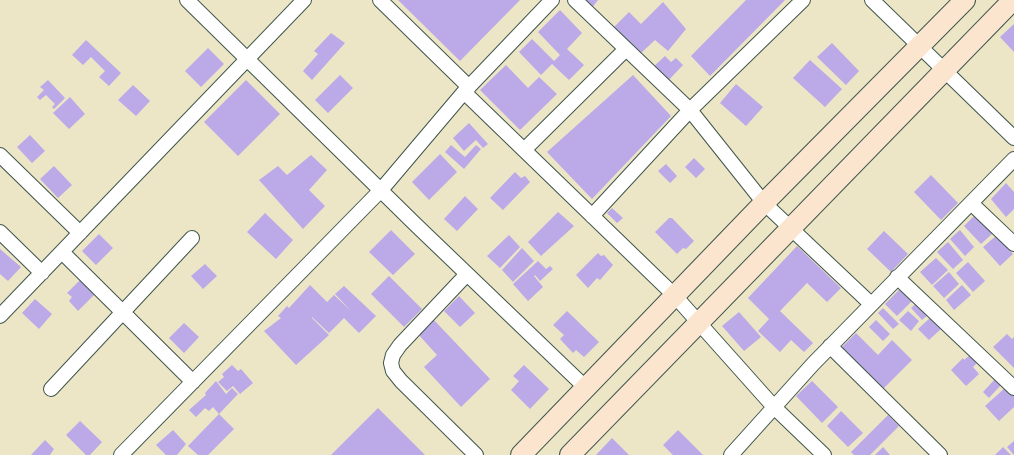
<!DOCTYPE html>
<html>
<head>
<meta charset="utf-8">
<style>
  body { margin:0 }
  canvas { display:block; background:#ece6c7 }
</style>
</head>
<body>
<canvas width="1014" height="455"></canvas>
<script>
const c = document.querySelector('canvas').getContext('2d');
c.lineJoin = 'round';
function paint(path, color) {
  c.fillStyle = color;
  c.fill(path, 'evenodd');
}
function shape(rows) {
  const path = new Path2D();
  for (const r of rows) {
    path.moveTo(r[0], r[1]);
    for (let i = 2; i < r.length; i += 2) path.lineTo(r[i], r[i + 1]);
  }
  return path;
}
function stroke(path, color, width, dash) {
  c.strokeStyle = color;
  c.lineWidth = width;
  c.lineCap = dash ? 'butt' : 'round';
  c.setLineDash(dash || []);
  c.stroke(path);
}
paint(shape([
  [398,0,520,0,460,61],
  [581,0,598,0,591,9],
  [746,0,785,0,710,76,691,56],
  [663,2,686,29,668,51,655,40,640,54,614,27,629,12,641,24],
  [560,10,582,33,567,49,584,65,569,80,552,64,541,75,519,52,532,39,554,61,560,55,538,32],
  [1014,24,1014,52,1000,37],
  [331,33,345,43,312,80,303,71,318,54,314,51],
  [86,40,121,73,109,86,99,77,105,71,91,57,83,65,72,55],
  [832,43,859,71,846,85,817,57],
  [208,48,224,64,201,87,185,71],
  [665,56,671,62,676,58,683,65,666,83,652,68],
  [810,60,842,89,825,107,793,78],
  [506,65,528,88,539,77,557,94,520,130,480,90],
  [340,75,353,88,328,113,315,100],
  [633,75,671,116,592,199,547,152],
  [48,80,65,98,54,109,52,107,55,104,46,95,40,100,37,97,44,90,40,87],
  [246,80,280,114,238,156,204,122],
  [736,84,763,107,746,126,720,103],
  [133,85,150,101,136,116,118,100],
  [70,97,85,114,69,129,53,113],
  [469,123,488,144,483,148,476,140,464,151,453,138],
  [30,135,45,151,32,163,17,147],
  [451,145,465,157,476,145,481,149,464,169,445,152],
  [440,154,457,172,429,200,412,182],
  [311,155,327,170,309,190,325,206,303,229,259,180,278,166,287,175],
  [694,158,705,169,696,178,685,167],
  [666,164,677,176,670,183,658,171],
  [54,166,72,185,58,198,40,179],
  [515,172,521,178,525,176,530,182,503,210,490,198],
  [931,175,958,203,941,220,914,192],
  [1006,183,1014,192,1014,209,1006,217,991,199],
  [465,196,478,209,457,231,444,219],
  [612,208,623,218,617,223,607,213],
  [558,212,574,226,541,256,528,242],
  [265,213,293,240,276,259,247,232],
  [975,215,993,233,981,244,964,226],
  [669,218,672,218,694,241,686,249,683,248,677,254,655,232],
  [391,230,415,254,393,275,369,252],
  [960,230,974,247,965,256,950,239],
  [884,231,908,254,891,272,867,249],
  [99,234,113,248,96,265,82,251],
  [509,235,520,247,500,268,487,256],
  [996,236,1013,254,1000,266,983,247],
  [948,242,963,260,953,269,937,252],
  [797,246,841,288,827,302,807,283,780,311,813,343,804,352,791,340,780,352,758,331,769,319,748,298],
  [522,248,534,261,513,282,502,270],
  [0,249,21,267,8,281,0,274],
  [598,253,601,256,604,255,613,265,600,280,597,278,588,288,576,275],
  [936,258,948,270,932,285,920,272],
  [538,261,546,269,550,266,553,269,540,281,535,275,534,276,543,287,528,301,513,284],
  [968,262,985,281,973,292,956,273],
  [205,264,217,276,203,289,191,276],
  [949,272,959,284,944,298,933,286],
  [389,276,422,309,404,327,371,294],
  [81,279,96,293,78,311,69,301,72,297,67,293],
  [310,285,327,302,334,295,351,311,335,294,344,286,376,316,359,333,344,318,329,333,312,317,312,318,329,335,296,365,264,331,281,318,278,316,287,306,289,308],
  [962,285,971,295,954,310,946,300],
  [902,287,914,299,897,316,885,304],
  [459,296,475,313,460,327,444,311],
  [35,299,52,314,39,329,22,313],
  [918,302,929,314,922,320,911,308],
  [883,308,899,324,893,329,878,313],
  [567,311,599,342,584,357,576,350,573,353,560,339,564,335,553,325],
  [908,311,919,321,911,331,899,320],
  [739,312,761,337,744,351,722,326],
  [931,317,942,328,929,340,918,329],
  [433,319,490,379,461,407,424,367,437,355,418,334],
  [876,320,890,334,883,341,869,327],
  [184,323,199,337,184,353,169,338],
  [856,333,878,355,892,340,912,360,882,390,840,349],
  [1007,334,1012,339,1014,337,1014,368,993,347],
  [970,355,977,363,973,367,979,374,966,386,951,370,963,358,964,360],
  [232,365,238,371,241,369,253,383,240,394,233,386,227,391,218,382,224,377,222,374],
  [524,365,549,389,530,409,511,390,519,381,513,376],
  [995,379,1001,385,989,398,983,392],
  [216,381,226,394,232,388,238,394,219,414,213,407,209,411,205,408,196,417,189,410,206,395,205,393],
  [812,381,838,407,822,423,796,396],
  [1006,387,1014,396,1014,407,999,421,985,406],
  [378,408,425,455,331,455],
  [841,411,863,433,848,447,827,426],
  [219,414,234,429,208,455,198,455,188,446],
  [888,415,899,426,870,455,854,455,851,452],
  [80,421,102,442,90,455,86,455,66,435],
  [173,430,186,444,177,455,166,455,156,445],
  [678,430,703,455,673,455,663,445],
  [612,438,629,455,596,455],
  [45,440,54,449,50,455,31,455],
  [1014,441,1014,455,1007,447],
  [883,447,890,455,875,455],
  [1003,447,1011,455,995,455]
]), '#bba9e8');
const street = shape([
  [187,0,416,225,586,388],
  [380,0,469,87],
  [575,0,690,110,764,203,871,304],
  [872,0,1014,138],
  [464,92,675,296,774,407,824,455],
  [524,150,626,49],
  [0,155,80,233],
  [971,203,1014,244],
  [592,216,690,110,803,0],
  [0,232,42,273],
  [62,252,193,382],
  [467,274,400,345,393,355,391,363,393,371,401,381,476,455],
  [897,277,1014,388],
  [0,316,304,0],
  [830,346,940,455],
  [51,389,192,238],
  [121,455,381,190,464,92,552,0],
  [731,455,813,364,1014,159]
]);
const secondary = shape([
  [521,455,764,203,965,0],
  [570,455,1013,0]
]);
stroke(street, '#3e564a', 16);
stroke(secondary, '#3e564a', 22);
stroke(street, '#fff', 14);
stroke(secondary, '#fce5cf', 20);
</script>
</body>
</html>
